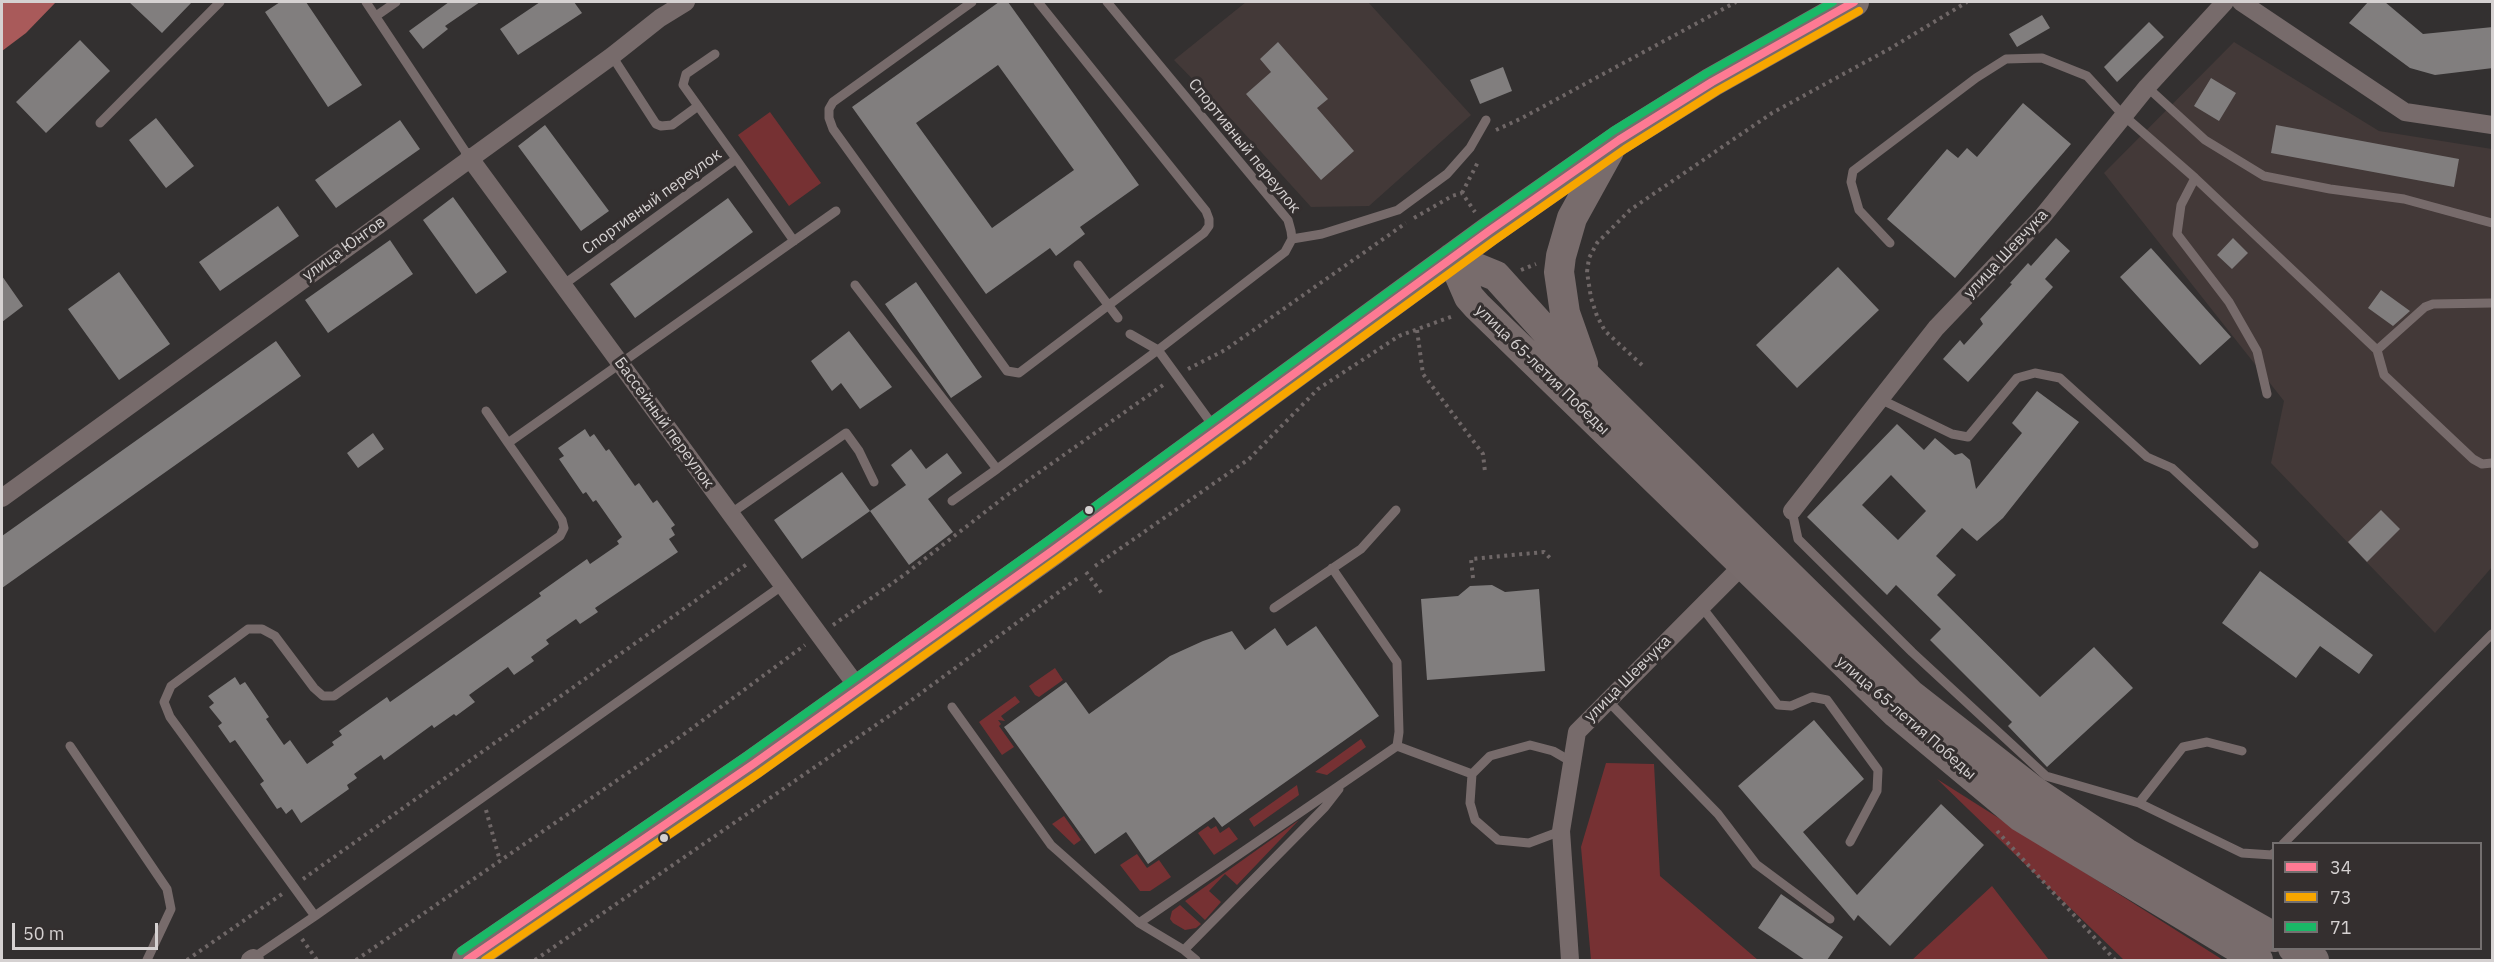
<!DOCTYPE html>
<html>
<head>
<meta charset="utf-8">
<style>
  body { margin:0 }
  #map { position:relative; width:2494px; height:962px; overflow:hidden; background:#333030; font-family:"IBM Plex Sans",sans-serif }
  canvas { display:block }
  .frame { position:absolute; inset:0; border:3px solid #d5d1d1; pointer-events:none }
  .legend { position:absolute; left:2272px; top:842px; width:210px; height:108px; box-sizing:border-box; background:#342f2f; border:2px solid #747070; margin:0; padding:8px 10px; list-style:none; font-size:18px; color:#d5d1d1 }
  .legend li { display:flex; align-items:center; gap:12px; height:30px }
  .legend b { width:30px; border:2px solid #747070 }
  .scale { position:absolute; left:12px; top:923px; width:146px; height:27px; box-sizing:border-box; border:3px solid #d5d1d1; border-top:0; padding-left:8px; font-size:18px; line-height:21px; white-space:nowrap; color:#d5d1d1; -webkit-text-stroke:4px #342f2f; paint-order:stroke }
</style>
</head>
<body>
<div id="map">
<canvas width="2494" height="962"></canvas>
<div class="frame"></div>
<ul class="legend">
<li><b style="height:8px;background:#fe7a93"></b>34</li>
<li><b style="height:8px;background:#f7a600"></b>73</li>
<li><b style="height:8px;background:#1ab867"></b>71</li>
</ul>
<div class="scale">50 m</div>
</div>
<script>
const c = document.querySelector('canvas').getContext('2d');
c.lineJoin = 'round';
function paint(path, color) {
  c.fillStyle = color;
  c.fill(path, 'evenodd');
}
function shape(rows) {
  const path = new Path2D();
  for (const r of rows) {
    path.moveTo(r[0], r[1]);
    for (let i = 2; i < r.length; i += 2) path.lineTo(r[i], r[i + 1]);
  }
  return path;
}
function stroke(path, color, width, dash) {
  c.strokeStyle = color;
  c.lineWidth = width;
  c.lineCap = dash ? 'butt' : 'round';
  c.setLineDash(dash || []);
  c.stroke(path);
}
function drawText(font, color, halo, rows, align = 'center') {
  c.font = font + ' "IBM Plex Sans",sans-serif';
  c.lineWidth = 6;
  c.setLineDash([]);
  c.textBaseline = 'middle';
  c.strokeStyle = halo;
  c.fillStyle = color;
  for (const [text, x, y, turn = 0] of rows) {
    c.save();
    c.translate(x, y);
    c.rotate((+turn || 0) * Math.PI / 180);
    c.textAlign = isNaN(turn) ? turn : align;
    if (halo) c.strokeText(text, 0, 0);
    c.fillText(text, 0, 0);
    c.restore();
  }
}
paint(shape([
  [1246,2,1368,2,1471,115,1369,206,1311,207,1234,122,1174,60],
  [2234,42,2379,131,2492,149,2492,567,2435,633,2271,463,2284,401,2104,173]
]), '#433938');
paint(shape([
  [770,112,821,183,789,206,738,135],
  [1055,668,1063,680,1039,697,1035,695,1029,686],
  [1015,696,1020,702,1001,716,1005,721,998,720,1001,724,999,726,1014,747,1002,755,979,722],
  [1361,739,1366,747,1327,775,1315,772],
  [1606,763,1654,764,1660,876,1758,960,1591,960,1581,847],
  [1937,779,2223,960,2124,960],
  [1297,785,1299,795,1254,827,1249,819],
  [1064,816,1081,840,1074,845,1052,824],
  [1299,820,1237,885,1225,874,1209,891,1221,902,1205,920,1185,901],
  [1208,826,1211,829,1216,826,1220,833,1229,827,1238,839,1214,855,1198,833],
  [1137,854,1147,868,1159,860,1171,877,1150,891,1140,891,1120,865],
  [1992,886,2049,960,1912,960],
  [1180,905,1201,924,1196,928,1185,930,1173,923,1170,919,1172,911]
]), '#763133');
paint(shape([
  [2,2,56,2,26,33,2,51]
]), '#a95a5a');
paint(shape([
  [129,2,192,2,162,33],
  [280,2,306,2,362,85,328,107,265,12],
  [449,2,480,2,445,26,448,29,423,49,409,31],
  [540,2,574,2,582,13,518,55,500,29],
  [999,2,1008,2,1139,185,1080,227,1085,234,1056,256,1050,248,986,294,852,107],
  [998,65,1074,170,992,228,916,123],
  [2368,2,2385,2,2423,34,2493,27,2493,68,2435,75,2410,68,2349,23],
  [2042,15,2050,28,2017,47,2009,34],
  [2149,22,2164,37,2117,82,2104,67],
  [80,40,110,71,46,133,16,102],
  [1278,42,1328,99,1317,108,1354,151,1321,180,1246,94,1271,72,1260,59],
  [1503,67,1512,91,1480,104,1470,80],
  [2211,78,2236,93,2219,121,2194,106],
  [2023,103,2071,144,1955,278,1887,219,1947,149,1958,158,1967,148,1977,157],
  [156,118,194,166,166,188,129,140],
  [400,120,420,149,336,208,315,180],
  [545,125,609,211,581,231,518,146],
  [2276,125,2459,159,2454,187,2271,153],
  [453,197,507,272,476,294,423,220],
  [728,198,753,232,635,318,610,284],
  [278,206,299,236,220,291,199,262],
  [2056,238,2070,251,2045,279,2053,287,1968,382,1943,359,1960,340,1964,345,1983,324,1980,319,2012,284,2010,283,2028,263,2031,266],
  [2233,238,2248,253,2232,269,2217,255],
  [390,240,413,274,328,333,305,300],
  [2151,248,2231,337,2200,365,2120,277],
  [1838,267,1879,310,1797,388,1756,345],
  [119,272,170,344,119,380,68,309],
  [2,276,23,306,2,322],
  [916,282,982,377,951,398,885,304],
  [2381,290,2410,311,2393,326,2368,308],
  [849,331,892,387,860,409,841,383,832,391,811,361],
  [276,341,301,376,2,588,2,536],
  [2037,391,2079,422,2003,518,1977,541,1962,528,1936,556,1956,575,1937,595,2040,697,2094,647,2133,688,2047,767,2008,726,2012,722,1930,640,1941,629,1896,585,1887,595,1807,517,1897,424,1924,450,1935,438,1955,455,1962,453,1970,460,1976,489,2022,433,2012,423],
  [1891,475,1926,511,1898,540,1862,505],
  [585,429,590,437,594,434,606,451,609,449,635,486,639,483,653,503,657,500,675,525,671,528,675,535,669,539,678,552,595,608,598,612,580,624,576,619,546,640,549,644,531,657,534,661,514,675,508,667,469,695,475,702,456,716,454,714,434,728,432,725,384,760,381,755,354,774,357,778,347,785,349,789,301,823,292,809,286,814,281,807,277,809,260,784,264,781,235,740,230,743,218,726,222,723,209,707,214,703,208,696,235,677,240,685,245,682,269,717,266,719,284,745,290,740,307,764,334,745,332,742,342,735,339,731,387,697,390,702,541,596,539,593,587,559,590,564,619,544,617,541,622,537,596,500,593,502,586,492,583,494,559,459,564,456,558,448],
  [373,433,384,449,358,468,347,453],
  [911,449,926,469,947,453,962,473,928,499,953,532,909,565,870,511,906,485,891,465],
  [842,472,870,511,802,559,774,520],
  [2381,510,2400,529,2367,562,2348,542],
  [2260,571,2373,655,2359,674,2320,646,2296,678,2222,623],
  [1492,585,1505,592,1539,589,1545,671,1427,680,1421,599,1458,596,1470,586],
  [1316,626,1379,716,1222,827,1214,817,1148,864,1126,832,1095,854,1004,727,1066,682,1089,714,1170,656,1203,641,1232,631,1245,650,1275,628,1287,646],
  [1814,720,1864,779,1803,832,1857,895,1941,804,1984,845,1890,946,1858,915,1854,921,1738,786],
  [1781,894,1843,937,1827,960,1805,960,1758,928]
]), '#817e7e');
stroke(shape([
  [1496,130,1522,118,1736,2],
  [1462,193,1478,162],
  [1414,218,1452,196,1462,193,1475,212],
  [1521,270,1536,264],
  [1417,330,1423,374,1483,454,1485,472],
  [1642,365,1605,331,1597,316,1591,298,1587,272,1589,258,1597,243,1630,210,1772,113,1891,48,1967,2],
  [1188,369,1225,350,1406,223],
  [1095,566,1249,459,1318,389,1399,336,1453,316],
  [1086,572,1103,595],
  [1473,578,1471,559,1544,552,1552,560],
  [833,625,904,575,1007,495,1166,383],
  [486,810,500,861],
  [1997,831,2115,960],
  [303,879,747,564],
  [302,939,317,960],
  [187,960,282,894],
  [356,960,680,737,805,645],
  [535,960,902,707,1078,578]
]), '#6f6767', 4, [3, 4.5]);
stroke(shape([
  [366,2,469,157],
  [972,2,833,102,829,109,829,118,833,129,1007,371,1019,373,1204,233,1209,226,1209,219,1206,211,1038,2],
  [1107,2,1288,220,1291,231,1292,239,1285,252,1158,350,1214,427],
  [376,16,396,2],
  [715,54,686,74,683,85,736,159],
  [612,56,656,124,661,126,672,125,698,106],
  [2147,87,2205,140,2264,176,2330,189,2404,199,2492,223],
  [100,123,220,2],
  [2195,178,2181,205,2177,234,2229,302,2257,351,2267,394],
  [1292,239,1322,234,1398,210,1447,174,1470,148,1486,120],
  [1890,243,1859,210,1851,182,1853,171,1976,78,2006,59,2042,58,2087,76,2123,115,2195,178,2377,350,2384,375,2473,459,2482,464,2492,463],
  [1078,265,1118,318],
  [563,285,736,159,794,241],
  [855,285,997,469,1158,350,1130,334],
  [2377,350,2425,307,2433,304,2492,303],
  [1882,400,1952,434,1968,437,2017,378,2035,373,2060,378,2147,457,2172,468,2254,544],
  [486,411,508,443],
  [952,501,997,469],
  [1792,511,1798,539,1912,652,2046,776,2139,803,2183,747,2207,742,2242,751],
  [730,514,846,433,859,451,874,482],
  [1332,568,1397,662,1399,732,1397,746],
  [783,585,315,916,170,717,164,702,171,686,248,629,262,629,275,636,314,688,323,696,334,696,560,536,564,528,562,520,508,443,836,211],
  [1701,606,1778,705,1791,706,1812,697,1827,700,1878,770,1877,791,1850,842],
  [1274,608,1361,549,1396,510],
  [1607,700,1718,814,1756,864,1830,919],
  [952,707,1051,845,1139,923,1184,950,1196,960],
  [70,746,167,889,171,909,147,960],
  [2139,803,2242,853,2272,855,2274,853],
  [1561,831,1529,843,1498,840,1475,820,1470,803,1472,774,1490,756,1530,745,1553,751,1572,762],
  [2283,844,2492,634],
  [1139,923,1397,746,1472,774],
  [1184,950,1325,807,1339,789],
  [253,958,315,916]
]), '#776b6b', 9);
stroke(shape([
  [2241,2,2405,112,2492,125],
  [469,157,859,689],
  [2,498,612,56,660,18,686,2],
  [1792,511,1936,328,2042,217,2147,87,2225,2],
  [250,960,253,958,255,960],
  [1570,960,1561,831,1577,732,1742,566]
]), '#776b6b', 18);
stroke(shape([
  [1452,258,1469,297,1477,306,1896,713,2021,817,2258,960],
  [1452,258,1496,276,1590,380,1910,694,2034,791,2126,853,2274,937],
  [1583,364,1565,313,1559,272,1561,256,1572,218,1609,151],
  [2293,948,2314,960],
  [467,960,752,765,1052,551,1489,231,1619,140,1712,82,1854,2]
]), '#786c6c', 30);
stroke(shape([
  [467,960,752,765,1052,551,1489,231,1619,140,1712,82,1854,2]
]), '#fe7a93', 8);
stroke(shape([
  [485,960,758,774,1058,559,1495,240,1625,149,1717,91,1859,11]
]), '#f7a600', 8);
stroke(shape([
  [461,951,746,756,1046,542,1483,223,1613,131,1707,73,1833,2]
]), '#1ab867', 8);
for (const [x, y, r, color] of [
  [1089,510,5,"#d5d1d1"],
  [664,838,5,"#d5d1d1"]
]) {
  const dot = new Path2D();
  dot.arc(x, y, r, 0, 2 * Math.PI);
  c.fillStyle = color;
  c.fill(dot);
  stroke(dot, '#342f2f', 2);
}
drawText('16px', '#d5d1d1', '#342f2f', [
  ["Спортивный переулок",1244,146,51],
  ["Спортивный переулок",652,202,-36],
  ["улица Юнгов",344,249,-36],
  ["улица Шевчука",2006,254,-47],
  ["улица 65-летия Победы",1542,370,44],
  ["Бассейный переулок",664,423,54],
  ["улица Шевчука",1628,679,-45],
  ["улица 65-летия Победы",1906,718,41]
]);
</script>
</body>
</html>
